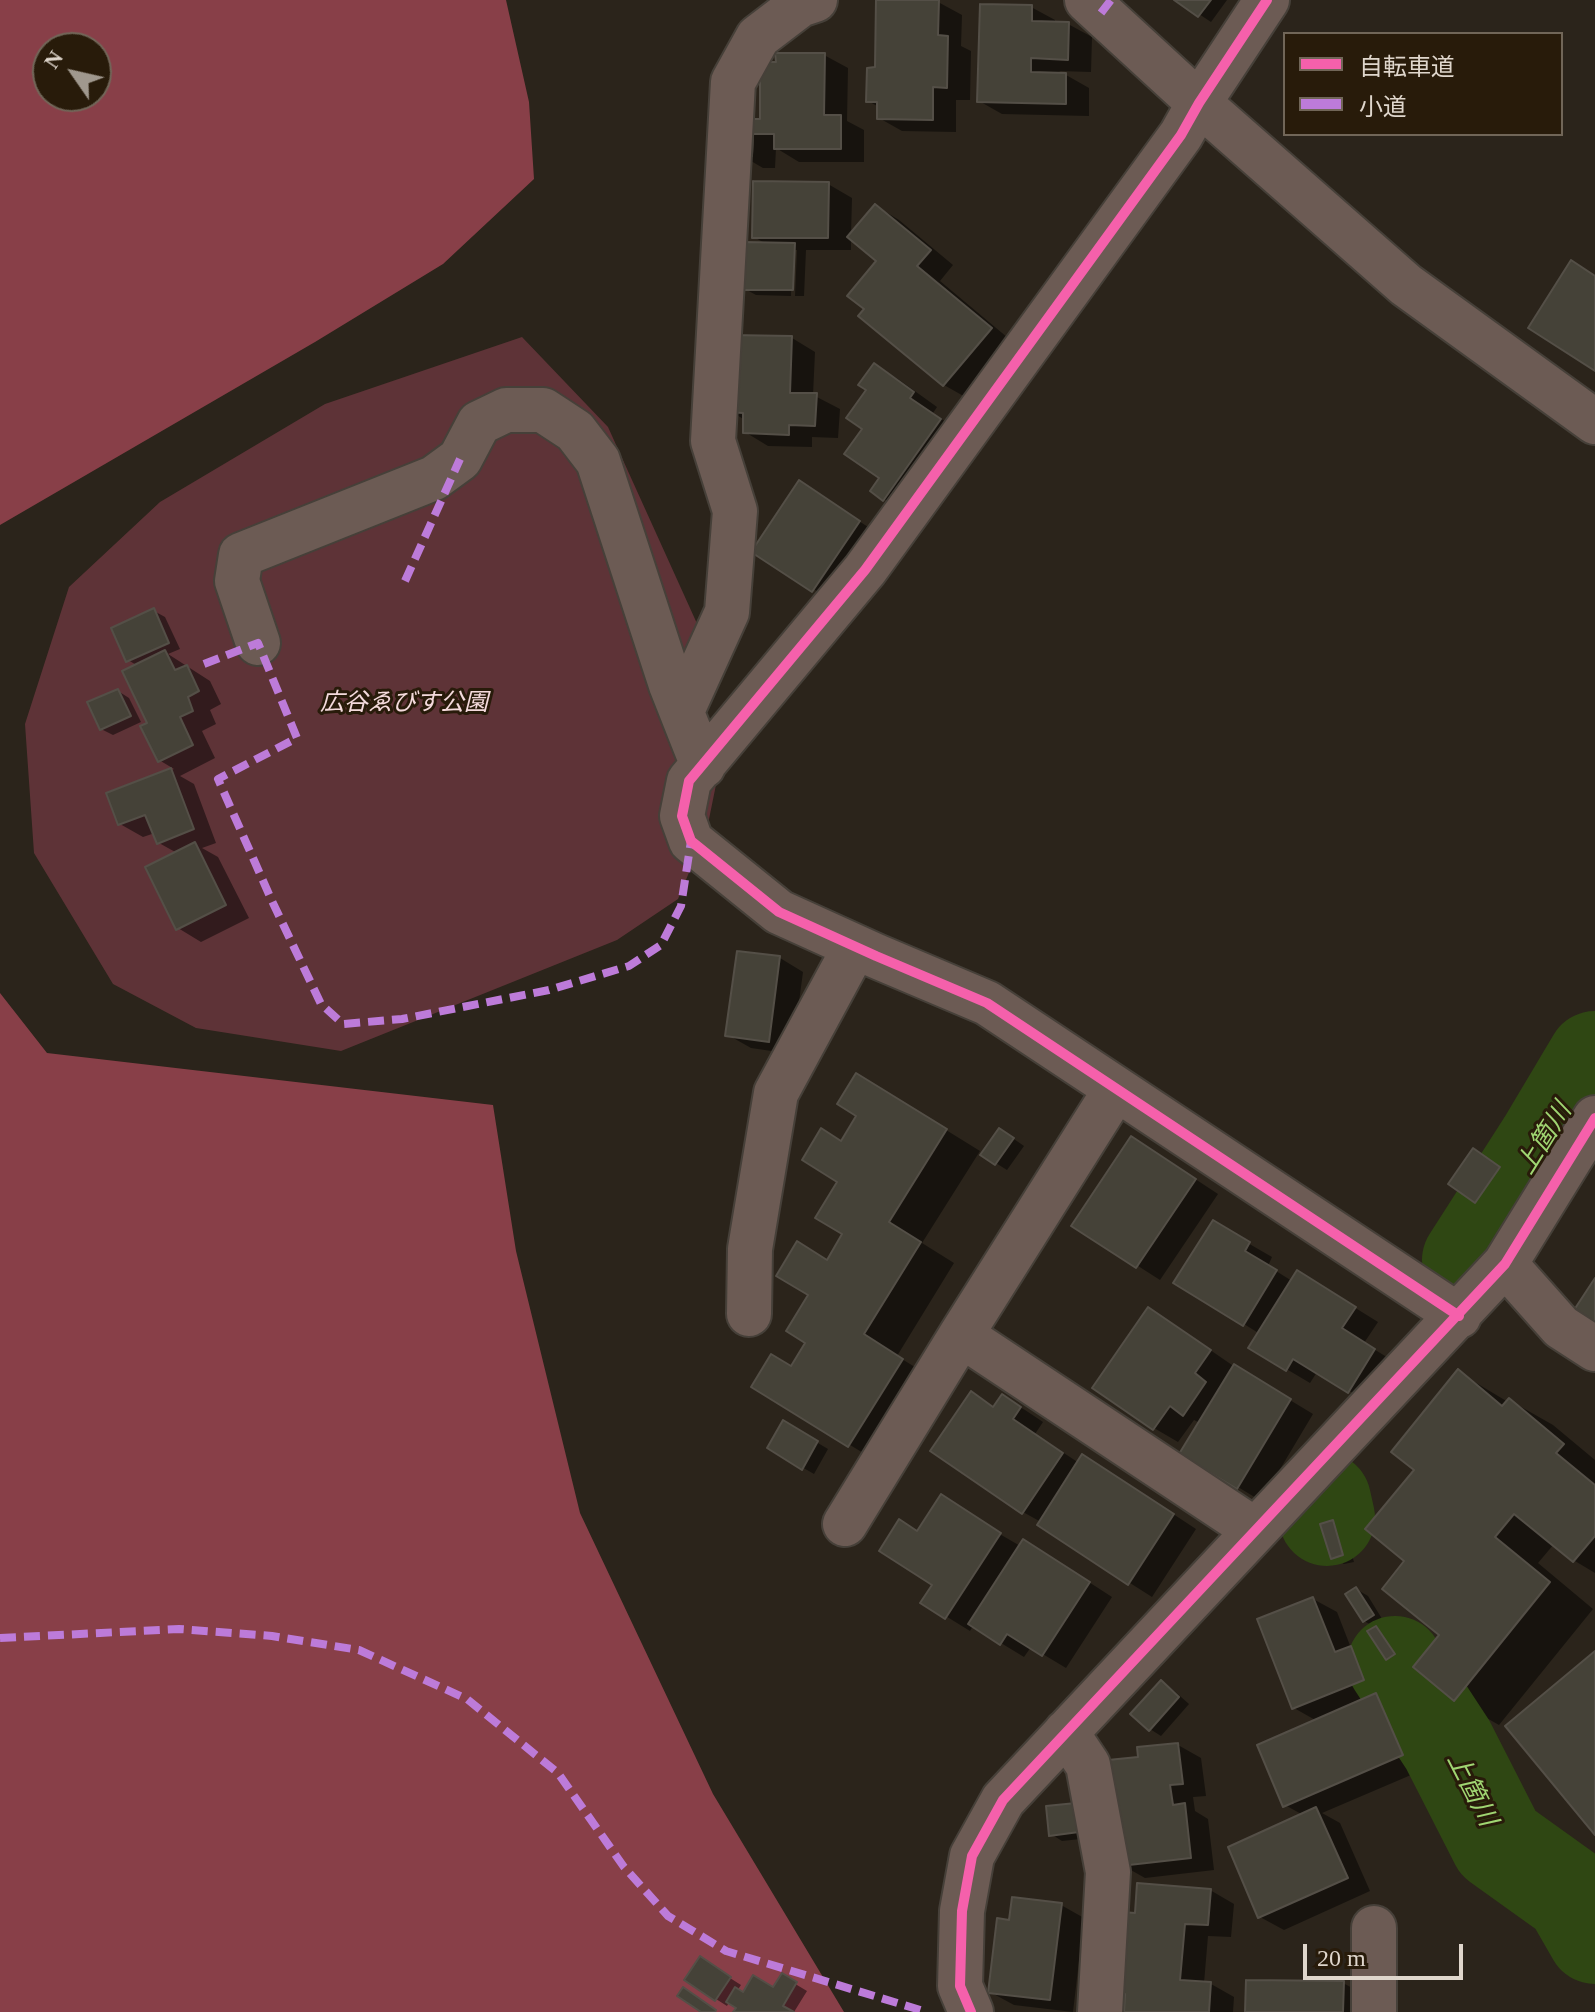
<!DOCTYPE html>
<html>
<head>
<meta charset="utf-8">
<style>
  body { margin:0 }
  #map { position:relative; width:1595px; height:2012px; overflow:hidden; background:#2b241b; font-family:"Times New Roman","Noto Sans JP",serif }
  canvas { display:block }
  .legend { position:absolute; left:1283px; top:32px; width:280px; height:104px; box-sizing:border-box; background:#281b0a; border:2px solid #716658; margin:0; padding:10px 14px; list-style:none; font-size:24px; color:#dfd6cc }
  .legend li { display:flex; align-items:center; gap:16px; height:40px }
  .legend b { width:40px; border:2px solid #716658 }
  .north { position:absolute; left:32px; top:32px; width:80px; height:80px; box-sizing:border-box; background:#281b0a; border:2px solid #716658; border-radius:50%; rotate:304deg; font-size:22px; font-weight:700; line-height:32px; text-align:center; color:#dfd6cc }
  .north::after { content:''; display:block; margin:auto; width:28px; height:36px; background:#a0988e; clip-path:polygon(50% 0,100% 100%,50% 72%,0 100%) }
  .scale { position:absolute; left:1303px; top:1944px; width:160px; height:36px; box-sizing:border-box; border:4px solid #dfd6cc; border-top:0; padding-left:10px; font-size:24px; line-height:28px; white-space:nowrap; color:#dfd6cc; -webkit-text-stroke:6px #281b0a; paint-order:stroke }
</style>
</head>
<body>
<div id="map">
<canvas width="1595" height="2012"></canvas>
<ul class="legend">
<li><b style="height:10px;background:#f560ab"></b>自転車道</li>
<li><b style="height:10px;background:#bd7bd9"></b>小道</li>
</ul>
<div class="north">N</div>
<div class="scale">20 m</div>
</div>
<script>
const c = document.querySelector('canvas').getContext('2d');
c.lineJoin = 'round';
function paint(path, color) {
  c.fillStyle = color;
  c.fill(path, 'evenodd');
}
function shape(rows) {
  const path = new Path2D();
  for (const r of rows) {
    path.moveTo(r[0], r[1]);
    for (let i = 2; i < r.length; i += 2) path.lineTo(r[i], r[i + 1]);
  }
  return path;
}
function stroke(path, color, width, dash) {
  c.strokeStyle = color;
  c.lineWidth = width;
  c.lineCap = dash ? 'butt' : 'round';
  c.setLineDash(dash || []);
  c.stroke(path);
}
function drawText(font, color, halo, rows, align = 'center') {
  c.font = font + ' "Times New Roman","Noto Sans JP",serif';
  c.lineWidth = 6;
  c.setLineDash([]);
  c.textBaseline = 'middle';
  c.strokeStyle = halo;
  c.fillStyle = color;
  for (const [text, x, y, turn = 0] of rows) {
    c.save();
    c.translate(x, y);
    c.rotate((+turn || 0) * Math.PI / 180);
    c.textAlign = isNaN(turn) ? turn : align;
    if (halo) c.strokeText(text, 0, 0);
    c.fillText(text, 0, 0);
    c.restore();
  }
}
paint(shape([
  [522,337,608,427,704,639,707,715,719,770,707,829,678,899,617,940,341,1051,196,1028,113,984,34,853,25,724,69,587,160,502,325,404]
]), '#5e3337');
paint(shape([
  [0,0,506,0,529,102,534,179,443,264,315,342,0,525],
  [48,48,96,48,96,96,48,96],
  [0,993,47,1053,493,1105,516,1251,580,1513,713,1794,844,2012,0,2012]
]), '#883f48');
paint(shape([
  [1178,0,1227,0,1211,22],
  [938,2,962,15,961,46,971,51,970,100,956,100,956,132,902,131,879,118,879,107,868,101,877,69],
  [1031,7,1055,20,1055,23,1068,24,1092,37,1091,72,1059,71,1089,88,1089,116,1002,114,979,101],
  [824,55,848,68,847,121,864,130,864,162,799,162,776,148,775,168,763,168,739,154,762,121,778,64],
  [828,184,852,198,851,235,876,206,899,220,953,265,940,281,1014,343,967,398,944,385,867,309,879,260,851,237,851,250,806,250,804,296,795,296,797,250,792,250,791,296,756,295,745,289,768,245,754,237],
  [792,338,815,352,813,395,840,409,838,438,812,437,812,447,768,446,745,432,745,420,730,411],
  [875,365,898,379,937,407,933,413,963,434,907,513,884,499,881,478,864,428,869,390],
  [800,483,882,536,837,604,754,551],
  [154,611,165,617,180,649,168,654,210,681,221,704,210,710,216,724,202,731,215,758,180,776,194,784,216,843,202,848,218,857,249,918,201,942,178,928,177,853,159,843,155,833,143,837,120,824,108,794,174,769,159,760,138,666,128,660],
  [118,691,129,698,141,722,113,735,101,729],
  [780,958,803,972,792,1054,751,1048,728,1035],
  [891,1096,980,1151,922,1243,954,1263,897,1356,936,1380,883,1465,753,1386,792,1368,808,1342,828,1262,845,1234,840,1181,843,1143],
  [1011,1137,1024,1146,1007,1170,983,1155],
  [1154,1152,1218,1194,1160,1280,1074,1225],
  [1485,1157,1510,1175,1487,1208,1476,1202],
  [1213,1223,1272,1257,1268,1266,1292,1281,1320,1286,1378,1322,1364,1343,1398,1364,1372,1404,1317,1372,1310,1383,1251,1348,1260,1334,1244,1324],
  [1148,1309,1171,1323,1232,1365,1313,1414,1261,1501,1238,1487,1200,1423,1194,1420,1178,1442,1154,1428,1095,1387],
  [1458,1372,1508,1402,1509,1400,1553,1425,1595,1460,1595,1573,1575,1561,1554,1544,1538,1563,1593,1609,1499,1725,1455,1700,1442,1635,1407,1560,1416,1470],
  [971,1394,995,1408,1002,1397,1025,1410,1043,1422,1035,1434,1079,1463,1106,1470,1196,1529,1152,1597,1039,1525,1041,1522,1023,1512],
  [784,1423,828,1449,814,1474,769,1448],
  [1332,1522,1344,1529,1354,1562,1344,1564,1333,1558],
  [991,1529,1022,1547,1047,1555,1112,1597,1066,1668,1031,1647,1024,1657,973,1626,970,1631,923,1602,935,1585,918,1533],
  [1356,1589,1368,1596,1384,1622,1375,1627,1364,1621],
  [1313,1599,1337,1612,1351,1648,1374,1662,1386,1694,1378,1697,1399,1709,1425,1769,1322,1813,1340,1823,1370,1891,1284,1930,1260,1917,1303,1815,1285,1805,1317,1721,1294,1708],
  [1382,1713,1386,1713,1408,1764,1405,1765],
  [1376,1628,1387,1635,1405,1661,1399,1665,1388,1659],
  [1161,1682,1172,1689,1189,1704,1161,1736,1150,1729],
  [1178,1745,1201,1758,1206,1796,1193,1797,1195,1811,1208,1819,1214,1870,1145,1878,1122,1865,1140,1758],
  [1087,1811,1090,1838,1062,1841,1051,1834],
  [1210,1890,1234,1904,1231,1937,1208,1936,1204,1983,1211,1984,1234,1997,1233,2012,1126,2012,1127,1997,1119,1992,1137,1915],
  [1061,1905,1084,1918,1073,2012,1014,2005,990,1992,1010,1922],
  [711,1966,741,1985,737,1991,744,1995,774,1990,782,1976,807,1991,794,2012,735,2012,739,2007,729,2002,727,2006,716,1999],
  [1343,1983,1367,1996,1366,2012,1247,2012]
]), '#0007');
stroke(shape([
  [1470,1260,1545,1143,1595,1059],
  [1323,1500,1327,1518],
  [1395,1664,1448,1745,1498,1843,1572,1896,1595,1936]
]), '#2f4713', 96);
const building = shape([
  [876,0,939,0,938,35,948,36,947,88,933,87,933,120,877,119,877,102,866,102,867,68,875,67,876,0],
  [1174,0,1211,0,1198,17,1174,0],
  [980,4,1032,5,1032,21,1069,22,1068,60,1031,58,1031,72,1066,73,1066,104,977,102,980,4],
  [775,53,825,53,824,115,841,115,841,149,774,149,774,134,753,134,752,156,737,155,737,119,760,119,760,62,776,62,775,53],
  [753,181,829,182,828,238,752,238,753,181],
  [875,204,931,250,917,266,992,328,943,386,858,316,864,309,847,296,876,261,847,237,875,204],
  [744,242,795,243,793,290,743,290,744,242],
  [1571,260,1595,276,1595,371,1528,328,1571,260],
  [730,335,792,336,790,393,817,393,815,426,789,425,789,435,743,433,743,413,728,412,730,335],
  [874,363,914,392,910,398,941,419,883,501,870,491,879,478,844,454,862,429,846,418,866,390,858,385,874,363],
  [799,480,860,521,812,592,751,552,799,480],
  [154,608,169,643,126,662,111,628,154,608],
  [165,650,175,670,187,665,199,691,188,697,193,711,180,717,193,745,158,762,140,726,147,723,122,671,165,650],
  [118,689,131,716,100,730,87,702,118,689],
  [171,768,194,829,157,844,145,815,118,825,106,793,171,768],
  [195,842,226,905,176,930,145,867,195,842],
  [737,951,780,956,769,1042,725,1036,737,951],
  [856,1073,947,1129,889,1222,921,1242,864,1334,903,1359,848,1447,751,1387,771,1354,791,1366,805,1343,786,1331,808,1295,776,1276,797,1241,827,1260,842,1234,815,1218,837,1182,802,1160,821,1128,841,1141,856,1116,837,1104,856,1073],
  [999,1128,1014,1138,995,1165,980,1155,999,1128],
  [1131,1136,1196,1179,1136,1268,1071,1226,1131,1136],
  [1473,1148,1500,1167,1475,1203,1448,1184,1473,1148],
  [1213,1220,1250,1242,1245,1251,1277,1270,1243,1326,1173,1283,1213,1220],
  [1297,1270,1356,1307,1342,1328,1375,1349,1348,1393,1293,1359,1286,1371,1248,1348,1297,1270],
  [1595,1278,1595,1324,1574,1310,1595,1278],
  [1148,1307,1211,1350,1195,1373,1206,1382,1183,1416,1170,1406,1153,1430,1092,1388,1148,1307],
  [1234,1364,1291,1399,1237,1489,1179,1454,1234,1364],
  [1458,1369,1502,1406,1509,1398,1564,1444,1556,1453,1595,1485,1595,1536,1573,1562,1514,1514,1495,1537,1550,1582,1454,1701,1413,1667,1439,1635,1382,1589,1404,1561,1365,1529,1414,1470,1391,1452,1458,1369],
  [971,1391,993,1407,1002,1394,1021,1407,1013,1419,1063,1453,1022,1514,930,1451,971,1391],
  [783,1420,818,1441,802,1470,767,1448,783,1420],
  [1082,1454,1174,1514,1128,1585,1037,1525,1082,1454],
  [941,1494,1001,1533,945,1619,920,1603,932,1585,879,1551,899,1519,917,1531,941,1494],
  [1333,1520,1343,1555,1331,1559,1320,1524,1333,1520],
  [1023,1539,1090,1582,1042,1656,1007,1634,1000,1645,968,1624,1023,1539],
  [1356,1587,1374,1615,1363,1622,1345,1594,1356,1587],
  [1313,1597,1335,1652,1351,1646,1364,1680,1292,1709,1257,1619,1313,1597],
  [1376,1626,1395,1654,1386,1660,1367,1631,1376,1626],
  [1595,1651,1595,1835,1505,1726,1595,1651],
  [1161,1680,1179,1697,1149,1731,1130,1714,1161,1680],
  [1376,1693,1403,1755,1283,1807,1257,1745,1376,1693],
  [1178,1743,1183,1784,1170,1785,1173,1805,1185,1803,1191,1858,1120,1866,1108,1760,1138,1757,1137,1747,1178,1743],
  [1076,1803,1079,1832,1049,1836,1046,1806,1076,1803],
  [1316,1807,1348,1878,1258,1918,1228,1847,1316,1807],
  [1137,1883,1211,1889,1208,1925,1185,1924,1180,1980,1211,1982,1209,2012,1124,2012,1125,1994,1116,1993,1122,1912,1135,1913,1137,1883],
  [1012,1897,1062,1903,1050,2000,988,1993,997,1918,1009,1920,1012,1897],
  [700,1956,731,1977,715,2001,684,1980,700,1956],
  [782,1973,797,1982,783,2006,794,2012,733,2012,736,2008,726,2002,735,1987,743,1992,753,1975,773,1987,782,1973],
  [1246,1980,1344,1981,1343,2012,1245,2012,1246,1980],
  [683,1987,716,2010,715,2012,701,2012,677,1996,683,1987]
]);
paint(building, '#454238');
stroke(building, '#544f47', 2);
const minor = shape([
  [1087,0,1199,103,1406,285,1595,422],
  [1267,0,1199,103,1181,135,865,570,689,781,682,816,691,841,779,912,876,956,987,1003,1459,1316],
  [258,643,237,581,241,555,434,478,460,459,479,423,506,410,543,410,575,431,598,461,671,685,703,766],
  [682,711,727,612,735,511,713,441,733,82,758,37,800,5,815,0],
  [1505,1264,1561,1327,1595,1349],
  [749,1314,750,1249,776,1093,855,947],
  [961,1335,1255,1530],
  [845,1524,961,1335,1116,1089],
  [1066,1732,1088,1765,1108,1872,1100,2012],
  [1374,1928,1374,2012],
  [971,2012,960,1986,962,1911,972,1856,1003,1800,1505,1264,1595,1118]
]);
stroke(minor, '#464039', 48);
stroke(minor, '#6c5b54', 44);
stroke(shape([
  [1101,13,1111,0],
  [405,581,460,459],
  [204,664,258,643,297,738,218,779,272,901,321,1004,343,1024,402,1019,549,990,629,966,661,945,681,906,691,841],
  [0,1638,179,1629,272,1636,359,1650,467,1699,558,1773,624,1867,668,1916,726,1951,927,2012]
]), '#bd7bd9', 8, [16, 8]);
stroke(shape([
  [1267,0,1199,103,1181,135,865,570,689,781,682,816,691,841,779,912,876,956,987,1003,1459,1316],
  [971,2012,960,1986,962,1911,972,1856,1003,1800,1505,1264,1595,1118]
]), '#f560ab', 10);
drawText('italic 24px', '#f4dadc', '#281b0a', [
  ["広谷ゑびす公園",404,704]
]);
drawText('italic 26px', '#a0d672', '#281b0a', [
  ["上箇川",1545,1139,-58],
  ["上箇川",1471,1790,63]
]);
</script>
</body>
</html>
